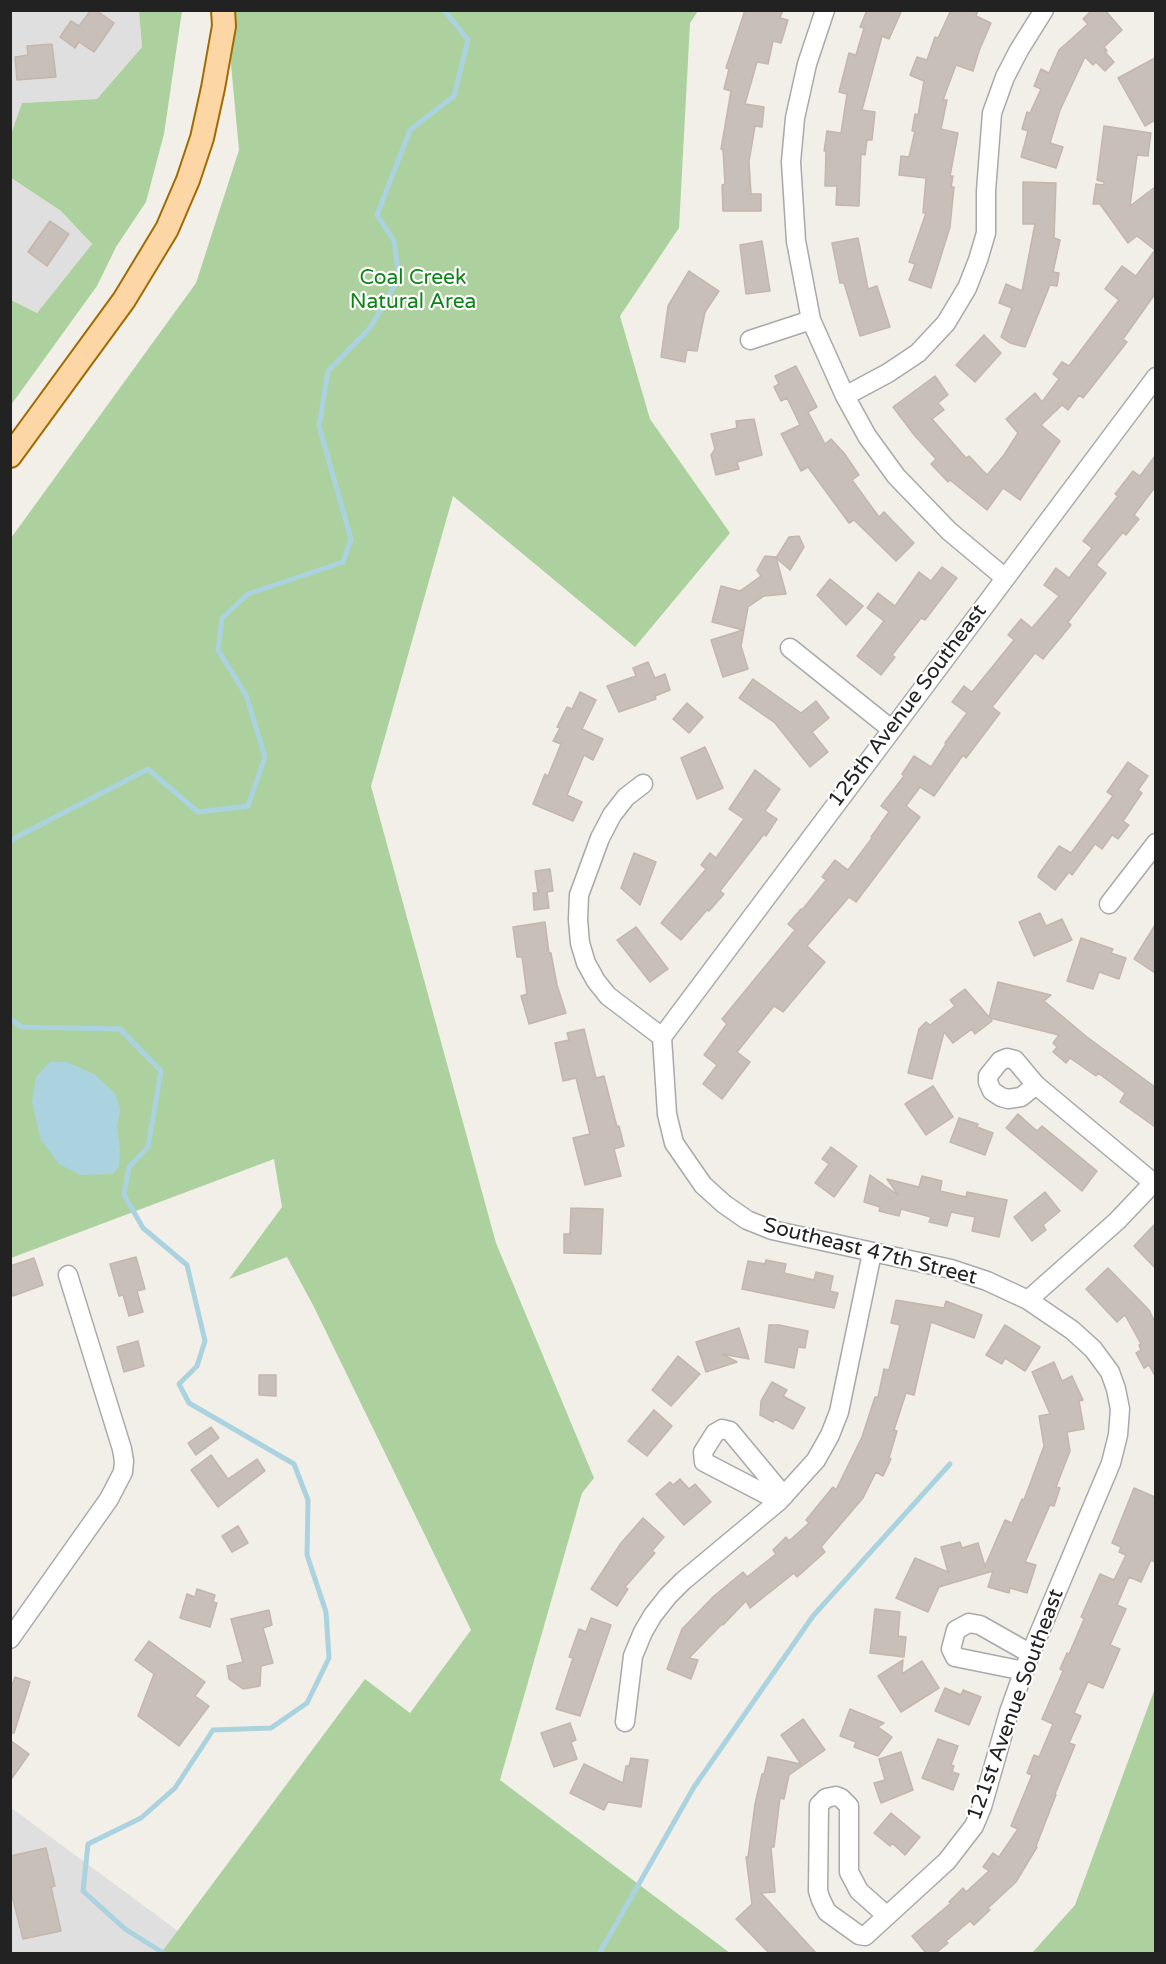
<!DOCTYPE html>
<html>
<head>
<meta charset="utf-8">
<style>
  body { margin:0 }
  #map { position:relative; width:1166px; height:1964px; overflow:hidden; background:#f2efe9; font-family:"Varela Round",sans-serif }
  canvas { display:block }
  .frame { position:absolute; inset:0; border:12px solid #222; pointer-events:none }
</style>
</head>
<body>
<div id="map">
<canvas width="1166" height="1964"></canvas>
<div class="frame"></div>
</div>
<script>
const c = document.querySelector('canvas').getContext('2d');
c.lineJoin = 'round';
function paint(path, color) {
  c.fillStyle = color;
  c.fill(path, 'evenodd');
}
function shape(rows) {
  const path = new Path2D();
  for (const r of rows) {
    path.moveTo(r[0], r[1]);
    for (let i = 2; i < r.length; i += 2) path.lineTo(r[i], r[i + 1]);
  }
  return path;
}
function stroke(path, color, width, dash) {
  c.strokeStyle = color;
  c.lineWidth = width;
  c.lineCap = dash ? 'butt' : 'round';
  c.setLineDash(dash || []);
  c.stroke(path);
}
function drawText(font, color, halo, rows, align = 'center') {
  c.font = font + ' "Varela Round",sans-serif';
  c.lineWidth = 4.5;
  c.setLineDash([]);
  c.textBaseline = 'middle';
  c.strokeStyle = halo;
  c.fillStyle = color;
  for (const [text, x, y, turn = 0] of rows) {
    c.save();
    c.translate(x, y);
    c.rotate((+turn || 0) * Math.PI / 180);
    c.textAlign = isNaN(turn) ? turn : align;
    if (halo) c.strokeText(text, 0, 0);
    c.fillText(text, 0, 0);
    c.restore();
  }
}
paint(shape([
  [11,11,139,11,142,47,97,99,22,103,11,134],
  [10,178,61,211,92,244,37,313,11,300],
  [10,1807,178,1931,161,1953,11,1953]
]), '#e0dfdf');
paint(shape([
  [139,11,182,11,164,134,146,202,116,247,97,286,11,405,11,300,37,313,92,244,61,211,11,178,11,134,22,103,97,99,142,47],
  [226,11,698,11,690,23,679,228,620,316,650,419,730,533,635,647,453,496,371,786,496,1243,594,1478,582,1493,500,1780,730,1953,161,1953,365,1679,410,1713,471,1630,314,1307,287,1257,229,1279,282,1207,274,1159,11,1258,11,538,196,283,239,150],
  [1155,1688,1155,1953,1032,1953,1075,1905]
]), '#add19e');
paint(shape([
  [50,1062,67,1062,94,1074,115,1093,120,1109,117,1127,120,1150,119,1166,113,1174,80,1175,59,1164,41,1140,32,1102,36,1077]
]), '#aad3df');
stroke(shape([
  [10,843,13,839,148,769,198,812,248,806,265,757,246,695,218,650,222,618,248,594,343,562,351,539,319,426,328,371,370,328,399,278,394,241,377,215,410,130,454,96,468,40,444,10],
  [10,1019,22,1027,120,1029,161,1071,148,1147,129,1167,124,1195,143,1228,187,1265,205,1341,197,1366,179,1384,189,1403,294,1464,308,1500,307,1555,326,1612,329,1658,307,1703,271,1728,213,1730,175,1788,141,1818,88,1844,83,1891,125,1929,165,1954],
  [599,1954,694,1787,813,1616,950,1464]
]), '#aad3df', 5);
const building = shape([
  [91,10,96,10,114,23,94,52,79,42,75,48,60,37,71,21,79,26,91,10],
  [745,10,783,10,780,18,788,20,781,43,773,41,768,64,757,62,745,104,764,107,762,127,755,126,749,162,751,194,761,194,761,211,723,211,722,185,725,184,723,150,721,149,731,91,724,89,729,69,726,68,745,10],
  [867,10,902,10,889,39,882,36,862,110,875,112,872,140,867,140,865,155,861,154,859,206,836,205,837,186,825,186,826,151,824,151,827,131,841,133,847,94,839,92,849,53,856,55,864,28,860,27,867,10],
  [951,10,978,10,976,16,991,23,979,51,973,71,956,65,943,100,947,100,941,129,958,133,950,176,953,176,951,187,954,187,950,227,931,288,909,280,915,264,909,262,926,213,923,213,926,178,899,175,901,156,909,157,915,131,912,131,915,114,918,115,924,81,910,75,917,57,927,60,935,37,938,38,951,10],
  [1092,10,1105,10,1122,30,1104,47,1107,51,1105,52,1114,62,1105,71,1096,62,1093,65,1085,57,1060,110,1050,143,1063,147,1056,168,1021,157,1028,131,1022,129,1027,112,1030,113,1041,89,1034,86,1041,69,1049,73,1059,50,1088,24,1083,19,1092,10],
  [52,44,56,77,17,80,15,57,28,55,27,46,52,44],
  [1155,58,1155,120,1145,126,1118,78,1155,58],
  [1104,126,1151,133,1148,156,1137,155,1130,206,1155,187,1155,294,1123,339,1127,342,1083,398,1079,395,1068,410,1062,405,1041,425,1060,441,1020,500,1003,488,987,510,950,480,948,482,931,464,936,459,915,436,893,407,935,376,948,395,938,403,944,410,932,419,966,458,969,456,987,475,1004,455,1018,433,1006,419,1035,393,1042,402,1059,379,1053,374,1062,362,1069,366,1119,300,1105,289,1122,266,1136,276,1155,250,1137,236,1128,243,1100,204,1093,204,1096,184,1104,185,1104,182,1097,180,1104,126],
  [1023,182,1056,183,1054,238,1060,240,1053,272,1059,273,1057,286,1050,285,1025,347,1010,343,1001,337,1012,308,999,303,1006,284,1022,291,1035,224,1023,224,1023,182],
  [50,221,69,234,47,266,28,252,50,221],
  [858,238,868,289,877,286,890,327,860,336,844,283,840,283,832,243,858,238],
  [762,241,770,291,746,294,740,245,762,241],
  [689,271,719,291,705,312,697,351,687,350,685,362,661,357,668,306,689,271],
  [984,335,1001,353,975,382,956,365,984,335],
  [796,366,817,407,808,412,825,444,831,439,844,453,859,475,852,480,879,517,884,512,914,543,896,561,854,520,849,523,808,467,801,471,781,434,800,425,787,398,781,401,774,387,779,384,775,376,796,366],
  [754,419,762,455,737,462,739,469,716,475,711,455,715,449,711,434,737,428,736,421,754,419],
  [1155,456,1155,487,1134,515,1139,519,1126,535,1123,532,1096,565,1106,573,1068,622,1071,625,1043,659,1035,653,992,707,1000,713,966,758,963,755,934,796,920,787,906,806,920,817,856,902,849,897,807,946,825,962,783,1012,774,1006,737,1052,750,1062,722,1099,703,1084,717,1065,704,1055,727,1024,722,1019,795,930,788,924,801,909,802,910,826,880,822,877,835,860,848,870,872,838,871,837,889,812,881,806,904,776,902,774,914,756,931,767,946,744,945,743,967,713,952,702,964,686,972,692,1014,640,1008,635,1021,619,1032,628,1059,596,1044,585,1056,568,1069,578,1092,548,1083,541,1118,496,1115,494,1133,471,1140,476,1155,456],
  [799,536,804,547,790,570,776,558,789,537,799,536],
  [765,556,776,557,786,594,764,596,748,607,741,646,748,669,723,677,711,640,743,630,712,622,721,586,740,591,761,576,757,570,765,556],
  [942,567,957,578,925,620,921,618,892,655,895,657,881,675,857,656,884,621,867,608,878,593,895,606,919,572,931,581,942,567],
  [830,579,863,606,846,625,817,595,830,579],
  [648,662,655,678,665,674,670,690,655,696,656,699,619,712,607,686,636,676,633,668,648,662],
  [753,679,801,713,816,701,829,718,812,732,828,752,810,767,775,723,739,698,753,679],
  [580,692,596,700,582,729,603,739,593,760,584,755,567,795,582,802,573,821,533,804,545,774,548,776,561,744,553,741,560,728,557,727,567,707,572,709,580,692],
  [687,703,703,717,689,733,673,719,687,703],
  [705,747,723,788,697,799,681,758,705,747],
  [1128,762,1148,776,1138,790,1142,793,1123,821,1129,825,1118,839,1112,835,1102,849,1095,844,1072,875,1069,872,1055,890,1038,877,1039,874,1059,846,1071,853,1113,796,1107,792,1128,762],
  [755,770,780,789,765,811,777,819,766,836,764,834,720,891,724,894,709,911,707,910,681,940,661,923,706,869,701,865,710,853,716,858,744,819,729,809,755,770],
  [634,853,656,862,640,905,621,888,634,853],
  [550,869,553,891,547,892,549,908,534,910,533,893,538,893,535,871,550,869],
  [1040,913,1046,926,1062,919,1072,940,1034,956,1019,922,1040,913],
  [545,922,549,953,551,953,557,985,566,1013,529,1024,521,996,527,994,522,957,517,957,513,927,545,922],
  [1155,925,1155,973,1134,959,1155,925],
  [636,927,668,969,650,982,617,940,636,927],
  [1081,938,1113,949,1111,953,1126,958,1119,979,1099,972,1093,989,1067,981,1081,938],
  [998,982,1051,995,1044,1001,1087,1037,1155,1087,1155,1127,1120,1102,1125,1093,1098,1073,1096,1076,1070,1058,1066,1063,1053,1052,1057,1047,1053,1043,1059,1035,990,1018,992,1021,975,1034,972,1029,953,1043,944,1032,932,1079,908,1073,919,1029,926,1022,930,1025,955,1006,950,1000,965,989,989,1017,998,982],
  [584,1029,596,1078,604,1076,617,1127,619,1126,624,1146,614,1149,621,1176,585,1185,573,1138,590,1134,576,1078,563,1081,555,1043,569,1040,567,1033,584,1029],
  [933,1086,953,1117,926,1135,905,1104,933,1086],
  [1018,1114,1037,1131,1042,1126,1097,1171,1082,1191,1006,1128,1018,1114],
  [959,1118,978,1124,977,1127,993,1133,985,1155,950,1142,959,1118],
  [831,1147,857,1166,834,1197,815,1183,829,1164,822,1159,831,1147],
  [870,1175,898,1195,887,1179,919,1187,922,1176,942,1181,940,1191,966,1197,967,1192,1007,1200,999,1237,972,1231,975,1217,951,1212,947,1226,929,1222,931,1217,901,1209,899,1216,879,1211,880,1207,864,1202,870,1175],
  [1045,1192,1060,1211,1043,1225,1046,1230,1032,1241,1014,1217,1045,1192],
  [571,1208,603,1209,601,1254,564,1253,564,1234,570,1234,571,1208],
  [1155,1224,1155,1268,1134,1246,1155,1224],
  [136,1257,145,1289,137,1291,143,1312,129,1316,123,1295,119,1296,110,1264,136,1257],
  [34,1258,43,1285,13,1296,10,1288,10,1266,34,1258],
  [766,1260,786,1264,784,1273,814,1280,816,1272,833,1276,830,1291,838,1293,834,1308,742,1289,748,1261,765,1264,766,1260],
  [1108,1268,1149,1310,1155,1322,1155,1376,1149,1365,1144,1368,1136,1353,1141,1350,1139,1345,1141,1344,1125,1315,1117,1322,1086,1289,1108,1268],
  [896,1300,944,1308,946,1301,982,1315,974,1338,931,1322,914,1395,906,1393,894,1430,897,1431,889,1458,891,1459,883,1476,876,1472,863,1498,821,1547,825,1552,797,1577,794,1573,750,1608,746,1601,723,1625,722,1624,689,1658,698,1660,691,1679,667,1669,682,1629,714,1596,743,1572,747,1577,776,1554,773,1550,786,1537,789,1541,809,1523,806,1520,833,1487,836,1490,862,1437,875,1397,878,1397,884,1369,889,1370,900,1325,891,1323,896,1300],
  [769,1325,779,1325,808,1331,805,1348,798,1347,794,1368,765,1362,769,1325],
  [1005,1325,1040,1347,1025,1371,1005,1358,1002,1364,986,1355,1005,1325],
  [739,1328,749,1359,722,1354,737,1362,706,1372,696,1342,739,1328],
  [138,1341,144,1366,124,1372,117,1347,138,1341],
  [678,1356,700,1374,671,1406,652,1390,678,1356],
  [1054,1362,1062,1381,1072,1376,1083,1400,1079,1401,1084,1429,1067,1432,1070,1451,1056,1487,1060,1488,1054,1506,1050,1505,1025,1562,1036,1565,1027,1593,1010,1588,1009,1593,988,1587,993,1571,939,1587,928,1612,896,1598,915,1558,948,1572,941,1547,960,1542,962,1548,978,1543,985,1566,1005,1520,1012,1523,1022,1499,1024,1500,1044,1446,1039,1416,1050,1414,1032,1372,1054,1362],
  [259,1375,276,1375,276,1396,259,1395,259,1375],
  [772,1382,787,1390,783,1396,805,1408,793,1429,775,1419,773,1422,760,1415,761,1401,772,1382],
  [654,1410,672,1426,647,1456,628,1441,654,1410],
  [211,1427,219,1438,196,1455,188,1443,211,1427],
  [211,1455,228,1479,257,1459,265,1471,218,1507,191,1470,211,1455],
  [680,1479,689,1489,695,1484,711,1502,684,1525,656,1494,670,1482,673,1485,680,1479],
  [1134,1488,1155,1497,1155,1562,1151,1560,1141,1582,1129,1577,1117,1605,1126,1609,1110,1645,1120,1649,1103,1688,1088,1682,1074,1713,1081,1716,1069,1743,1075,1745,1055,1794,1056,1795,1036,1846,1037,1847,1016,1882,988,1908,990,1910,974,1925,970,1921,946,1941,948,1943,936,1953,926,1953,912,1936,951,1903,949,1902,963,1888,966,1892,989,1871,983,1867,993,1853,999,1857,1018,1829,1011,1826,1032,1775,1027,1773,1034,1755,1039,1757,1053,1724,1042,1719,1063,1671,1060,1669,1067,1653,1069,1654,1084,1619,1081,1617,1100,1574,1114,1580,1126,1555,1119,1552,1121,1547,1112,1543,1134,1488],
  [643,1518,664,1537,652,1551,655,1553,625,1587,628,1589,617,1606,591,1589,621,1543,643,1518],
  [238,1526,248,1543,232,1552,222,1536,238,1526],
  [197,1589,215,1595,213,1602,217,1603,210,1627,180,1618,187,1594,195,1597,197,1589],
  [875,1609,900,1612,898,1636,906,1637,904,1657,870,1653,875,1609],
  [269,1610,272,1625,263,1628,273,1663,261,1666,260,1686,243,1689,229,1679,227,1666,243,1662,231,1619,269,1610],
  [591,1618,611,1625,580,1716,556,1709,573,1658,569,1657,579,1629,586,1632,591,1618],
  [149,1641,205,1682,195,1696,209,1706,179,1746,138,1716,154,1674,135,1660,149,1641],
  [903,1660,902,1674,922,1661,939,1688,901,1712,878,1676,903,1660],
  [15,1677,30,1682,14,1733,10,1733,10,1690,15,1677],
  [945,1688,961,1695,963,1690,981,1697,969,1725,935,1711,945,1688],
  [850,1709,884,1723,878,1727,892,1737,878,1756,854,1747,856,1742,840,1736,850,1709],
  [803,1719,825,1750,789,1775,784,1799,780,1798,774,1847,771,1847,775,1892,761,1893,816,1953,769,1953,736,1919,752,1904,746,1857,748,1857,755,1804,762,1774,764,1774,768,1757,801,1764,781,1735,803,1719],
  [570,1723,576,1740,571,1742,577,1759,554,1767,541,1733,570,1723],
  [938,1739,958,1746,951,1765,954,1766,952,1772,959,1774,953,1790,922,1778,938,1739],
  [10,1740,29,1754,10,1781,10,1740],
  [901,1752,913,1790,881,1803,874,1783,885,1780,879,1759,901,1752],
  [631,1758,648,1760,641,1807,608,1802,604,1810,570,1793,584,1764,623,1783,626,1766,629,1766,631,1758],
  [891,1813,920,1837,905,1855,892,1843,890,1846,874,1833,891,1813],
  [46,1848,55,1886,51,1887,61,1931,23,1939,10,1888,10,1856,46,1848]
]);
paint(building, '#c7bfb8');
stroke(building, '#c4b6ab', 1.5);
const minor = shape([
  [811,320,796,241,791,162,795,118,807,64,825,10],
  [750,340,811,320,845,396,867,436,896,476,949,531,1004,577],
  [845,396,888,373,918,353,946,323,967,288,978,260,986,233,986,191,992,113,1005,77,1019,50,1044,10],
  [790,648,891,729],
  [643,784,626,797,612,815,600,838,579,895,578,920,580,943,586,963,596,981,608,996,662,1037],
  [1109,904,1156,843],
  [662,1037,667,1114,674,1143,703,1185,724,1204,747,1220,772,1230,951,1269,987,1281,1028,1300,1072,1330,1093,1349,1110,1372,1116,1389,1120,1409,1118,1435,1111,1463,1027,1662,1009,1712,982,1807,974,1826,947,1861,865,1936,859,1935,827,1912,821,1900,818,1891,819,1805,826,1798,836,1796,841,1798,849,1806,849,1872,859,1891,886,1915],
  [662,1037,1156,377],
  [1036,1085,1021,1097,1008,1099,1001,1097,992,1091,988,1082,988,1076,1000,1061,1007,1058,1015,1060,1036,1085,1156,1185],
  [1028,1300,1117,1221,1156,1180],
  [779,1501,704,1462,703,1452,715,1433,722,1429,730,1431,784,1496],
  [10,1639,109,1499,123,1472,124,1461,122,1449,68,1275],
  [1024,1671,955,1657,951,1649,956,1630,969,1623,980,1625,1031,1654],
  [625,1722,633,1656,643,1632,653,1615,668,1596,683,1581,779,1501,816,1460,830,1435,839,1412,872,1253]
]);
const major = shape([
  [10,456,124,300,167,229,188,180,202,138,213,88,224,26,223,10]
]);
stroke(minor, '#a9a9a9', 21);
stroke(major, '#a06b00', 26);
stroke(minor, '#fff', 18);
stroke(major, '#fcd6a4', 22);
drawText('21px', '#0c8416', '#fff', [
  ["Coal Creek",413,278],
  ["Natural Area",413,302]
]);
drawText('21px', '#222', '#fff', [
  ["125th Avenue Southeast",908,706,-53],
  ["Southeast 47th Street",870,1252,14],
  ["121st Avenue Southeast",1016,1705,-70]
]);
</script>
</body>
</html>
